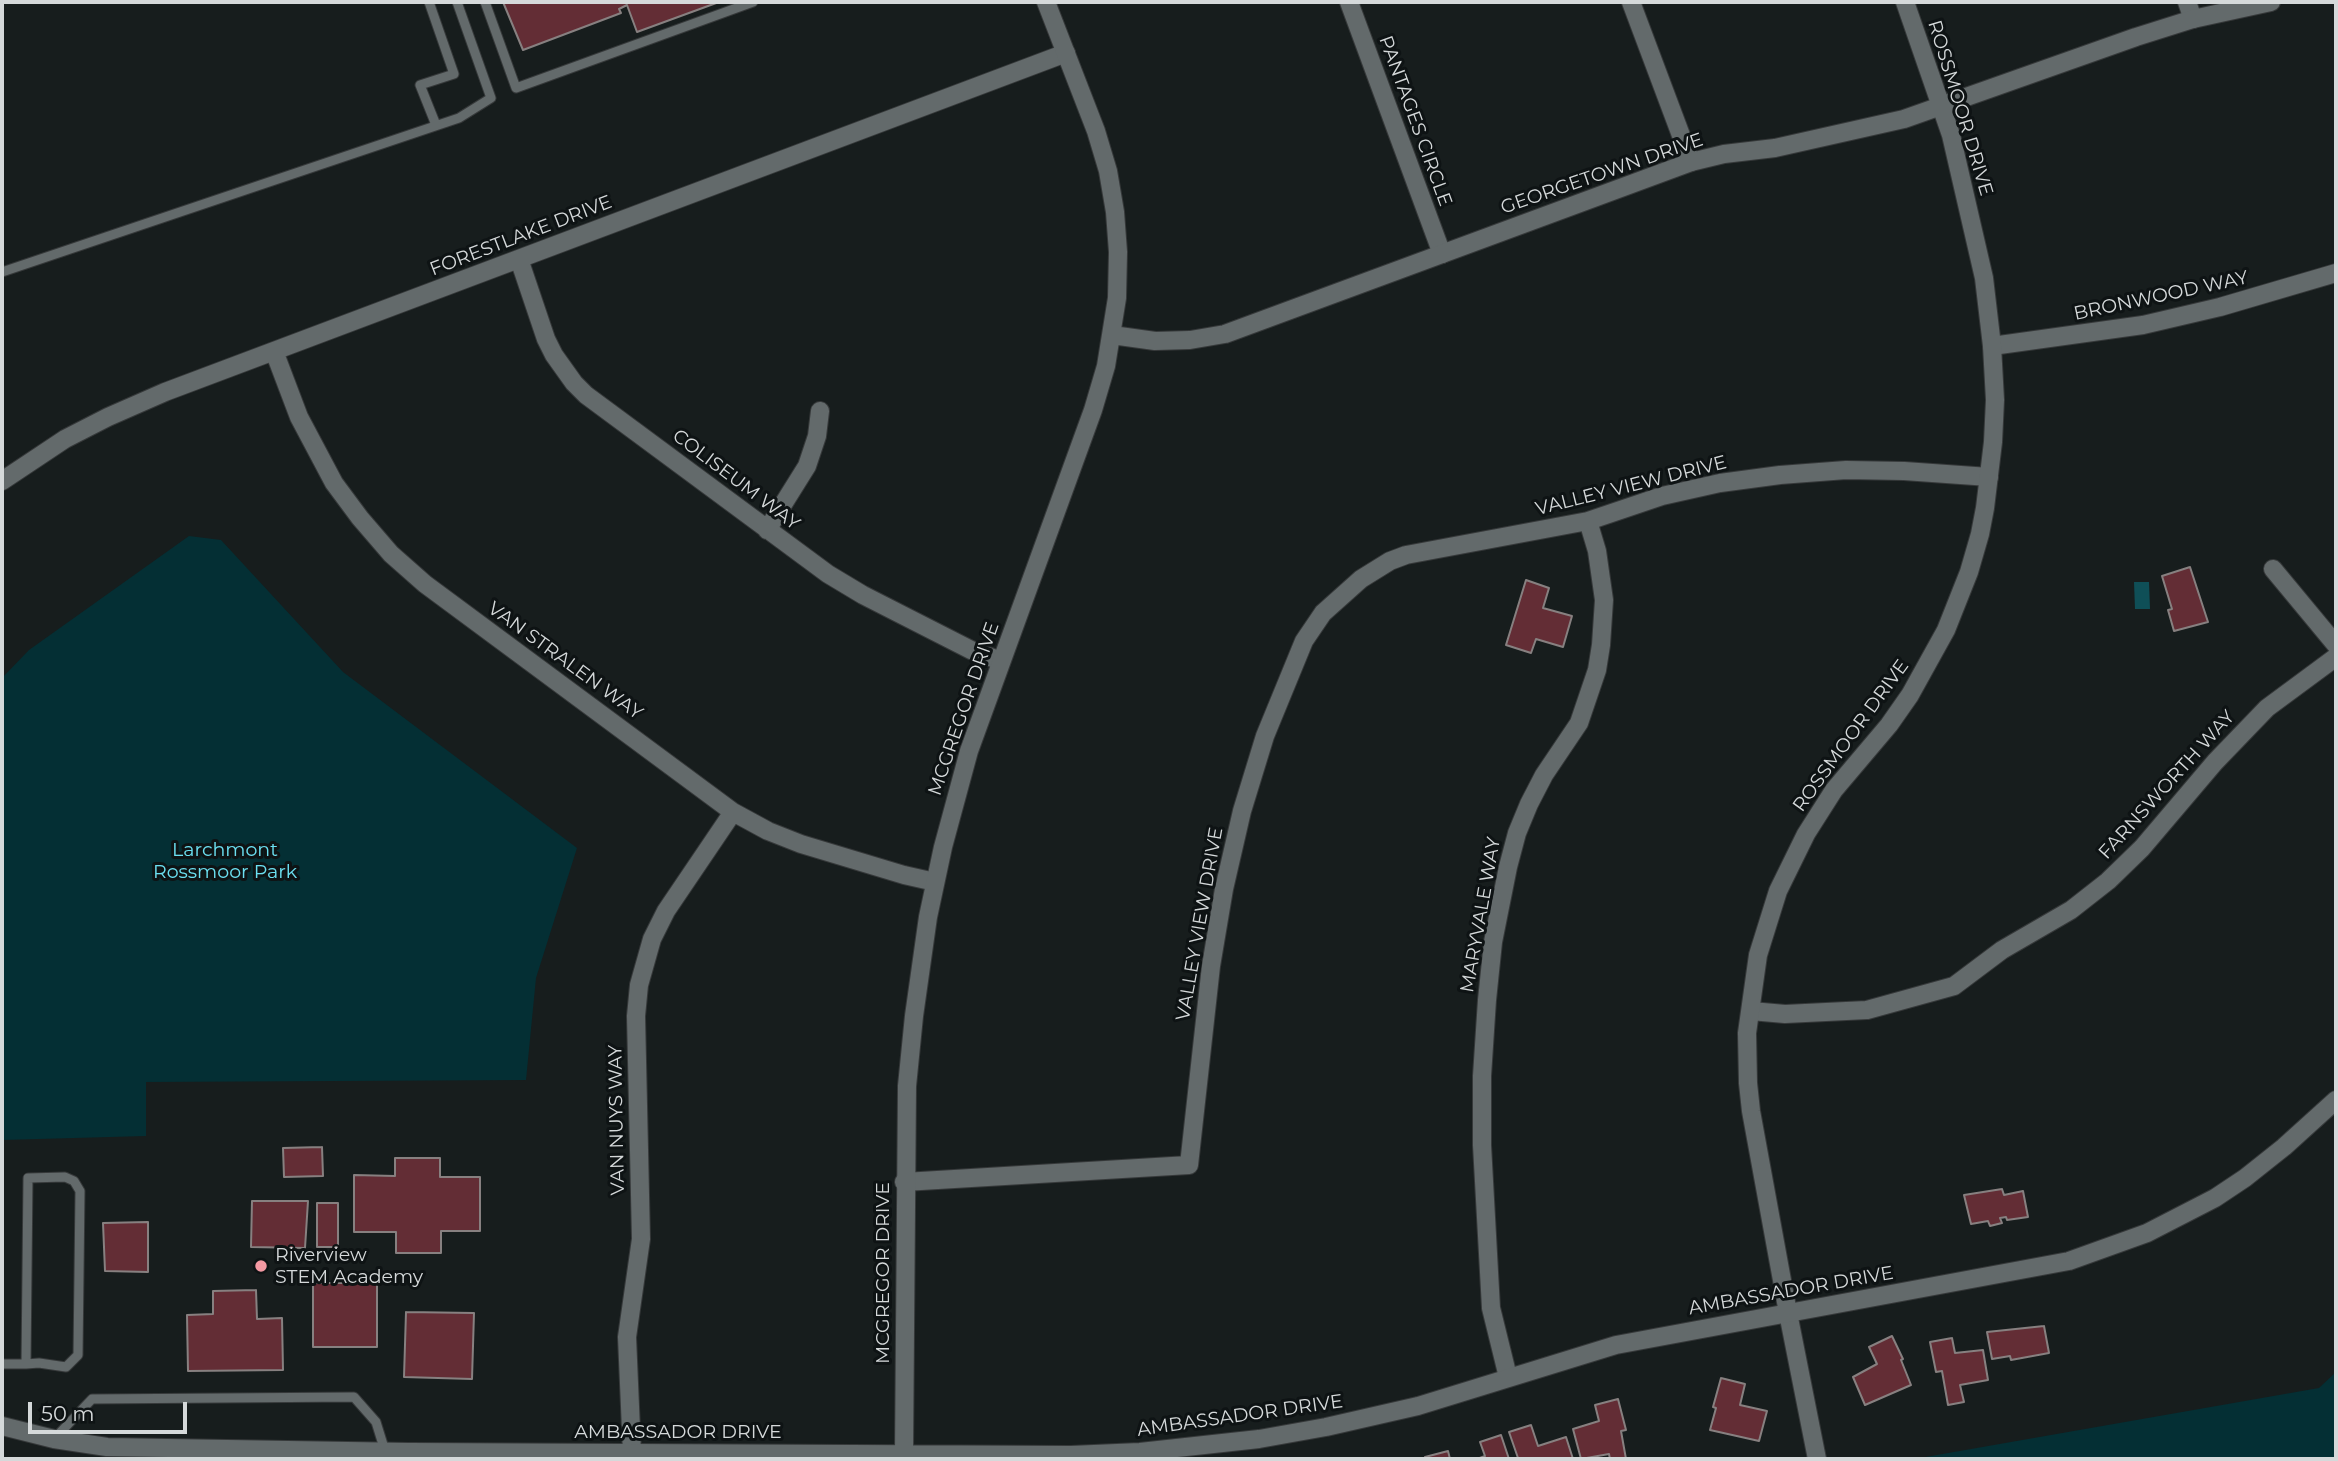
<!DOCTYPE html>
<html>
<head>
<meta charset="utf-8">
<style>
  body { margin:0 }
  #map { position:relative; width:2338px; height:1461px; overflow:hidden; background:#171d1d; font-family:Montserrat,sans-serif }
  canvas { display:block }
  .frame { position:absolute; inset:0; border:4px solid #d5d9da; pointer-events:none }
  .scale { position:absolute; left:28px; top:1402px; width:159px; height:32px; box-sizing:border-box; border:4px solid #d5d9da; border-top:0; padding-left:9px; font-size:21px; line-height:24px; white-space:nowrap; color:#d5d9da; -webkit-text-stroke:5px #0e1314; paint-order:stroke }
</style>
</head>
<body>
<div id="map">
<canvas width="2338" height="1461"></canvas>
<div class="frame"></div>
<div class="scale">50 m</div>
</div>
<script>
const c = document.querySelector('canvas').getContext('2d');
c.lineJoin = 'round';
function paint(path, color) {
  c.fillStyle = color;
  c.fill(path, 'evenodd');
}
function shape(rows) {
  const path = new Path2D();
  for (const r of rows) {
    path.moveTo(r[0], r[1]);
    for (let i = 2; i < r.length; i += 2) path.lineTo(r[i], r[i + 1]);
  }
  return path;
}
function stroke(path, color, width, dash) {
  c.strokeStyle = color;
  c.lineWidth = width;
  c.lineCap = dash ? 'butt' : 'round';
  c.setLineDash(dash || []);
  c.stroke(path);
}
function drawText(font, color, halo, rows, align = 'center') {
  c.font = font + ' Montserrat,sans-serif';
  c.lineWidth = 6;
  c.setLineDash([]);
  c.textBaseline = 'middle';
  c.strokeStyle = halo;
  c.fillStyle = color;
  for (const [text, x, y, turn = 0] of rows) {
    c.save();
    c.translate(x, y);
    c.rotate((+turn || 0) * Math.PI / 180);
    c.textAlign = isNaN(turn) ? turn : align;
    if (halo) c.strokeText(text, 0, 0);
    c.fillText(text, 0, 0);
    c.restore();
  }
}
paint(shape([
  [189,536,221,540,343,672,577,848,536,978,526,1080,146,1082,146,1136,2,1140,2,678,29,650],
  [2336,1372,2336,1459,1914,1459,2319,1388]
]), '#042f34');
paint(shape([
  [2134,582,2149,582,2150,609,2135,609]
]), '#0f4f57');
const building = shape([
  [503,2,719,2,637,32,627,5,619,9,621,13,523,50,503,2],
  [2190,567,2208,622,2174,631,2168,610,2172,609,2162,576,2190,567],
  [1526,580,1549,588,1543,608,1572,616,1563,647,1536,639,1531,653,1506,645,1526,580],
  [322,1147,323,1176,284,1177,283,1148,322,1147],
  [395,1158,440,1158,440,1177,480,1177,480,1231,441,1231,441,1253,396,1253,396,1232,354,1232,354,1175,395,1176,395,1158],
  [2002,1189,2004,1195,2023,1191,2028,1217,2007,1220,2006,1217,2000,1218,2002,1223,1990,1226,1988,1221,1971,1224,1964,1195,2002,1189],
  [252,1201,308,1201,305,1248,251,1247,252,1201],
  [317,1203,338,1203,338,1247,317,1247,317,1203],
  [148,1222,148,1272,105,1271,103,1223,148,1222],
  [313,1283,377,1283,377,1347,313,1347,313,1283],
  [256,1290,257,1319,282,1318,283,1370,188,1371,187,1315,213,1314,213,1291,256,1290],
  [406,1312,474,1313,472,1379,404,1377,406,1312],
  [2044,1326,2049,1353,2011,1360,2010,1356,1992,1359,1987,1332,2044,1326],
  [1892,1336,1903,1359,1901,1360,1911,1385,1865,1405,1853,1377,1877,1364,1869,1347,1892,1336],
  [1952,1338,1955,1353,1983,1350,1988,1380,1960,1385,1964,1402,1948,1405,1942,1371,1936,1372,1930,1342,1952,1338],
  [1721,1378,1745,1384,1740,1405,1767,1411,1759,1441,1710,1430,1716,1408,1713,1407,1721,1378],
  [1618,1399,1626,1430,1621,1431,1626,1459,1610,1459,1609,1454,1581,1459,1573,1429,1599,1421,1595,1405,1618,1399],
  [1531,1425,1538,1446,1566,1437,1573,1459,1518,1458,1509,1432,1531,1425],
  [1501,1435,1509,1459,1477,1459,1485,1456,1480,1442,1501,1435],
  [1448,1451,1450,1459,1425,1459,1425,1457,1448,1451]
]);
paint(building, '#632d35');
stroke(building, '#878080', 2);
const service = shape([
  [429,2,454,74,420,85,436,125],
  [485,2,516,88,753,2],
  [2,272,459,118,491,98,457,2],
  [2,1364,26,1364,39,1363,66,1367,78,1355,80,1191,74,1181,65,1177,28,1178,26,1364],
  [55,1438,92,1399,354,1397,376,1422,385,1451]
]);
const minor = shape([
  [1349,2,1442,254],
  [1631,2,1691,162],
  [2187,2,2193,19],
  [519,259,546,339,554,355,574,383,586,395,828,574,863,595,971,650,1001,661],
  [1992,346,2143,325,2220,307,2336,273],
  [274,351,299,417,334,483,360,518,391,554,425,584,733,812,768,831,801,844,904,875,935,882],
  [2,481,65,439,108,417,165,392,1066,53],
  [767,530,807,466,817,436,820,411],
  [2273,569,2336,645],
  [1751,1011,1785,1014,1867,1010,1954,986,2002,950,2071,910,2108,881,2142,848,2215,762,2267,708,2336,657],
  [904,1182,1189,1165,1211,966,1224,889,1242,811,1265,736,1304,641,1323,613,1361,579,1390,561,1406,555,1588,521,1662,496,1720,483,1780,475,1846,470,1904,471,1989,477],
  [1788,1313,1817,1459],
  [1508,1377,1491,1308,1482,1145,1482,1076,1487,1000,1493,942,1508,867,1517,833,1529,804,1544,775,1579,723,1597,670,1601,645,1604,600,1597,551,1588,521],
  [632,1453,627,1337,641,1239,636,1016,639,985,652,939,666,911,733,812]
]);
const tertiary = shape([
  [1112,335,1155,341,1190,340,1225,334,1691,162,1724,154,1775,148,1904,119,2136,37,2193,19,2271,2],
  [1788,1313,1751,1111,1748,1083,1747,1033,1758,955,1778,891,1806,834,1834,790,1889,725,1910,695,1946,630,1969,572,1980,534,1985,508,1993,442,1995,400,1992,346,1984,278,1951,135,1905,2],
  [2,1426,54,1439,107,1447,409,1452,1071,1455,1140,1452,1259,1439,1326,1427,1418,1406,1616,1345,2069,1261,2147,1233,2215,1198,2245,1178,2284,1147,2336,1100],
  [904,1453,907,1086,914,1016,928,917,943,847,969,751,1093,410,1106,366,1117,298,1118,252,1115,212,1108,171,1096,131,1046,2]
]);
stroke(service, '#36393a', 11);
stroke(minor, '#36393a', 20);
stroke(tertiary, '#36393a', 20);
stroke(service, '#636a6b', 9);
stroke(minor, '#636a6b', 18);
stroke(tertiary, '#636a6b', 18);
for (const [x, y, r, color] of [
  [261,1266,7,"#f49aa3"]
]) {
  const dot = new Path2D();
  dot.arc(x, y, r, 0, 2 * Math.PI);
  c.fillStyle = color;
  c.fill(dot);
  stroke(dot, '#0e1314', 2.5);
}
drawText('19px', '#d5d9da', '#0e1314', [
  ["ROSSMOOR DRIVE",1960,108,73],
  ["PANTAGES CIRCLE",1415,121,70],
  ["GEORGETOWN DRIVE",1602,174,-19],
  ["FORESTLAKE DRIVE",521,236,-21],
  ["BRONWOOD WAY",2161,296,-12],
  ["COLISEUM WAY",736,480,37],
  ["VALLEY VIEW DRIVE",1631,486,-14],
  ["VAN STRALEN WAY",565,661,36],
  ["MCGREGOR DRIVE",964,709,-71],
  ["ROSSMOOR DRIVE",1851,736,-54],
  ["FARNSWORTH WAY",2167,785,-48],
  ["MARYVALE WAY",1481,915,-80],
  ["VALLEY VIEW DRIVE",1200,924,-80],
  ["VAN NUYS WAY",617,1120,-91],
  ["MCGREGOR DRIVE",883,1273,-90],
  ["AMBASSADOR DRIVE",1791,1291,-10],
  ["AMBASSADOR DRIVE",1240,1416,-8],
  ["AMBASSADOR DRIVE",678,1432]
]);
drawText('19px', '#6be0f1', '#0e1314', [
  ["Larchmont",225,850],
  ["Rossmoor Park",225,872]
]);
drawText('19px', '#d5d9da', '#0e1314', [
  ["Riverview",275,1255],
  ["STEM Academy",275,1277]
], 'left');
</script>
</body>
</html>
